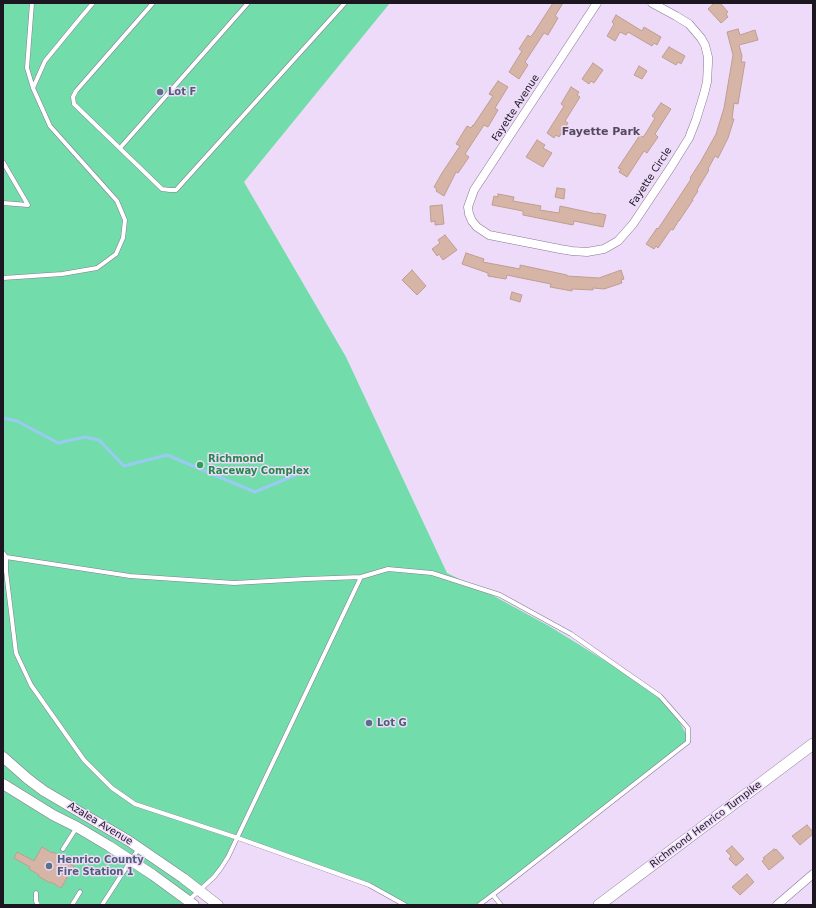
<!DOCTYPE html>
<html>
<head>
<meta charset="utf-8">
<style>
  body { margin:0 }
  #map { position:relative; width:816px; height:908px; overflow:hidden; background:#eddbf9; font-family:"DejaVu Sans",sans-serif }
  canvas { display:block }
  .frame { position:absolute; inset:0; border:4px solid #1c1620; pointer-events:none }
</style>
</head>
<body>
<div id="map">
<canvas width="816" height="908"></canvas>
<div class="frame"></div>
</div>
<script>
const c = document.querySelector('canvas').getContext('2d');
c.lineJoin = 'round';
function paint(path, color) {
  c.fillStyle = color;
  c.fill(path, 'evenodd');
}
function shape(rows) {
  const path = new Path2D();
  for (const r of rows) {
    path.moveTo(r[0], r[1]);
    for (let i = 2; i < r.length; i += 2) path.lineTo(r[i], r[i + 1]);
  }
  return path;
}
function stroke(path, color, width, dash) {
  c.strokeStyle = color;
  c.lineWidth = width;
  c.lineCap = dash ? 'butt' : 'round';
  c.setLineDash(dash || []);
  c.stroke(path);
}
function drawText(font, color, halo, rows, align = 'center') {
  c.font = font + ' "DejaVu Sans",sans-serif';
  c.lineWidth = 3;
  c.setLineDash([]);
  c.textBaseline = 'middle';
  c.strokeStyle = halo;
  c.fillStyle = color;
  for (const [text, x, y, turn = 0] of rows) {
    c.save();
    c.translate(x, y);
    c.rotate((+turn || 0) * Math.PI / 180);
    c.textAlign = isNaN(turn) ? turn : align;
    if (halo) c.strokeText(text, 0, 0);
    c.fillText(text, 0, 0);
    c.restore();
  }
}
paint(shape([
  [3,3,390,3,244,182,346,357,447,573,492,595,549,626,620,670,669,704,691,742,483,905,405,905,369,885,238,838,221,868,189,901,194,905,3,905]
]), '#72ddab');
stroke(shape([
  [3,418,17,421,58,443,85,437,99,440,124,466,167,455,255,492,300,473]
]), '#99cbf2', 3);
const building = shape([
  [553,3,563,3,555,16,558,18,548,35,544,33,525,62,528,65,519,79,509,72,522,51,519,49,528,35,530,37,533,34,553,3],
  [714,3,720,3,728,12,726,14,728,17,721,23,708,9,714,3],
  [616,15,642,31,644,27,661,37,657,45,654,43,652,46,628,32,626,35,620,32,615,41,607,36,614,24,612,22,616,15],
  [738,29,740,35,755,30,758,40,739,45,742,56,741,62,745,62,738,104,734,103,732,119,734,119,728,138,718,158,715,156,708,169,709,170,697,190,698,191,692,200,693,200,679,221,679,220,673,230,671,229,658,248,656,246,654,249,646,244,657,228,658,229,691,179,690,178,701,161,716,134,724,108,733,55,727,32,738,29],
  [669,47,685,56,681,64,678,62,676,65,662,57,669,47],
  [593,63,603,70,594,83,591,81,589,84,582,79,593,63],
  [639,66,647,71,642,79,634,75,639,66],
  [498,81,508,87,495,108,498,110,488,127,484,125,465,154,469,157,458,173,456,172,444,196,436,191,437,189,434,187,442,173,460,146,456,144,467,126,471,128,473,125,473,126,493,96,489,94,498,81],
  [571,87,579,92,577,95,580,97,565,121,568,123,559,137,556,135,554,138,547,133,564,106,561,104,571,87],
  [661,103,671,109,655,134,658,137,647,153,644,151,627,177,619,172,621,169,618,168,640,135,643,137,646,133,655,118,652,116,661,103],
  [537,140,545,145,543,148,552,153,543,167,526,157,537,140],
  [557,188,565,189,564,199,555,197,557,188],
  [498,194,514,197,513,201,541,206,540,210,559,213,560,206,597,214,597,213,606,215,603,227,574,221,573,225,523,215,523,211,492,205,494,196,498,197,498,194],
  [442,205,444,224,435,225,435,221,431,222,430,206,442,205],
  [445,235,457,250,443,260,439,254,437,256,432,249,440,243,438,240,445,235],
  [466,253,484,259,483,262,520,269,520,265,567,275,567,276,599,278,621,270,624,279,621,280,622,283,604,289,593,288,593,290,572,289,572,291,550,287,551,284,521,278,507,275,506,279,488,276,488,273,462,264,466,253],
  [412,270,426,286,417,295,402,280,412,270],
  [512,292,522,295,520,302,510,299,512,292],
  [807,825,813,832,813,834,800,845,792,836,807,825],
  [732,846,744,859,736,866,729,859,731,856,726,851,732,846],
  [42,847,52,853,53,852,65,858,63,860,74,866,61,888,51,882,50,883,38,876,39,875,29,869,30,867,14,858,17,852,34,861,42,847],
  [774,849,774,851,776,849,784,858,769,870,762,861,765,859,763,858,774,849],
  [747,874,754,882,740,895,732,887,747,874]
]);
paint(building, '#d6b5a7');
stroke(building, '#bf9e91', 1);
const service = shape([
  [32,3,27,68,33,88],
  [153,3,76,91,73,97,74,104,162,189,170,190,176,190,345,3],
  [120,148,248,3],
  [3,162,28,205,3,203],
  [3,278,62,274,97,268,116,254,123,238,125,220,117,201,50,126,33,88,45,61,77,22,93,3],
  [3,553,6,557,6,571,16,653,31,685,84,760,112,788,135,804,238,838,369,885,405,905],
  [6,557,130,576,234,583,306,579,361,577,388,569,432,573,500,595,571,634,660,696,688,728,688,742,503,887,479,905],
  [63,849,77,827],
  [36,893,36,901,38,905],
  [493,895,501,905],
  [189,900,214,877,221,868,228,857,361,577],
  [72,905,80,892],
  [102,905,139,848]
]);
const minor = shape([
  [597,3,474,190,468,207,469,214,472,221,477,227,489,235,560,249,572,251,587,252,604,249,618,241,633,224,671,167,689,138,696,120,704,94,707,82,708,63,708,57,705,45,701,38,689,24,676,16,652,3],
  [777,905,813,874]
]);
const tertiary = shape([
  [3,757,28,779,44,791,129,841,183,878,218,905],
  [3,784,53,815,77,827,109,846,153,875,194,905]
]);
const secondary = shape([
  [599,905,813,744]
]);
stroke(service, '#887892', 5);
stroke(minor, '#887892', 9);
stroke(tertiary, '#887892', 11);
stroke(secondary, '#887892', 12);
stroke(service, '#fff', 4);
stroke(minor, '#fff', 8);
stroke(tertiary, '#fff', 10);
stroke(secondary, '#fff', 11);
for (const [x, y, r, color] of [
  [160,92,4,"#5c6f8a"],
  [200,465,4,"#2e9e5b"],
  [369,723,4,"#5c6f8a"],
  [49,866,4,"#5c6f8a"]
]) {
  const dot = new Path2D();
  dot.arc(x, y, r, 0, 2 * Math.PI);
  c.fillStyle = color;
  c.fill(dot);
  stroke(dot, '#eddbf9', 1.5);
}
drawText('bold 10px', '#4e5e75', '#eddbf9', [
  ["Lot F",168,92],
  ["Lot G",377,723],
  ["Henrico County",57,860],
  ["Fire Station 1",57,872]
], 'left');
drawText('10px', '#1c1620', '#eddbf9', [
  ["Fayette Avenue",516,108,-57],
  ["Fayette Circle",651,177,-57],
  ["Azalea Avenue",100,824,31],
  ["Richmond Henrico Turnpike",706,825,-37]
]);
drawText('bold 10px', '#27864d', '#eddbf9', [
  ["Richmond",208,459],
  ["Raceway Complex",208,471]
], 'left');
drawText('bold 11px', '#55475f', '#eddbf9', [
  ["Fayette Park",601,132]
]);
</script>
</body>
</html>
